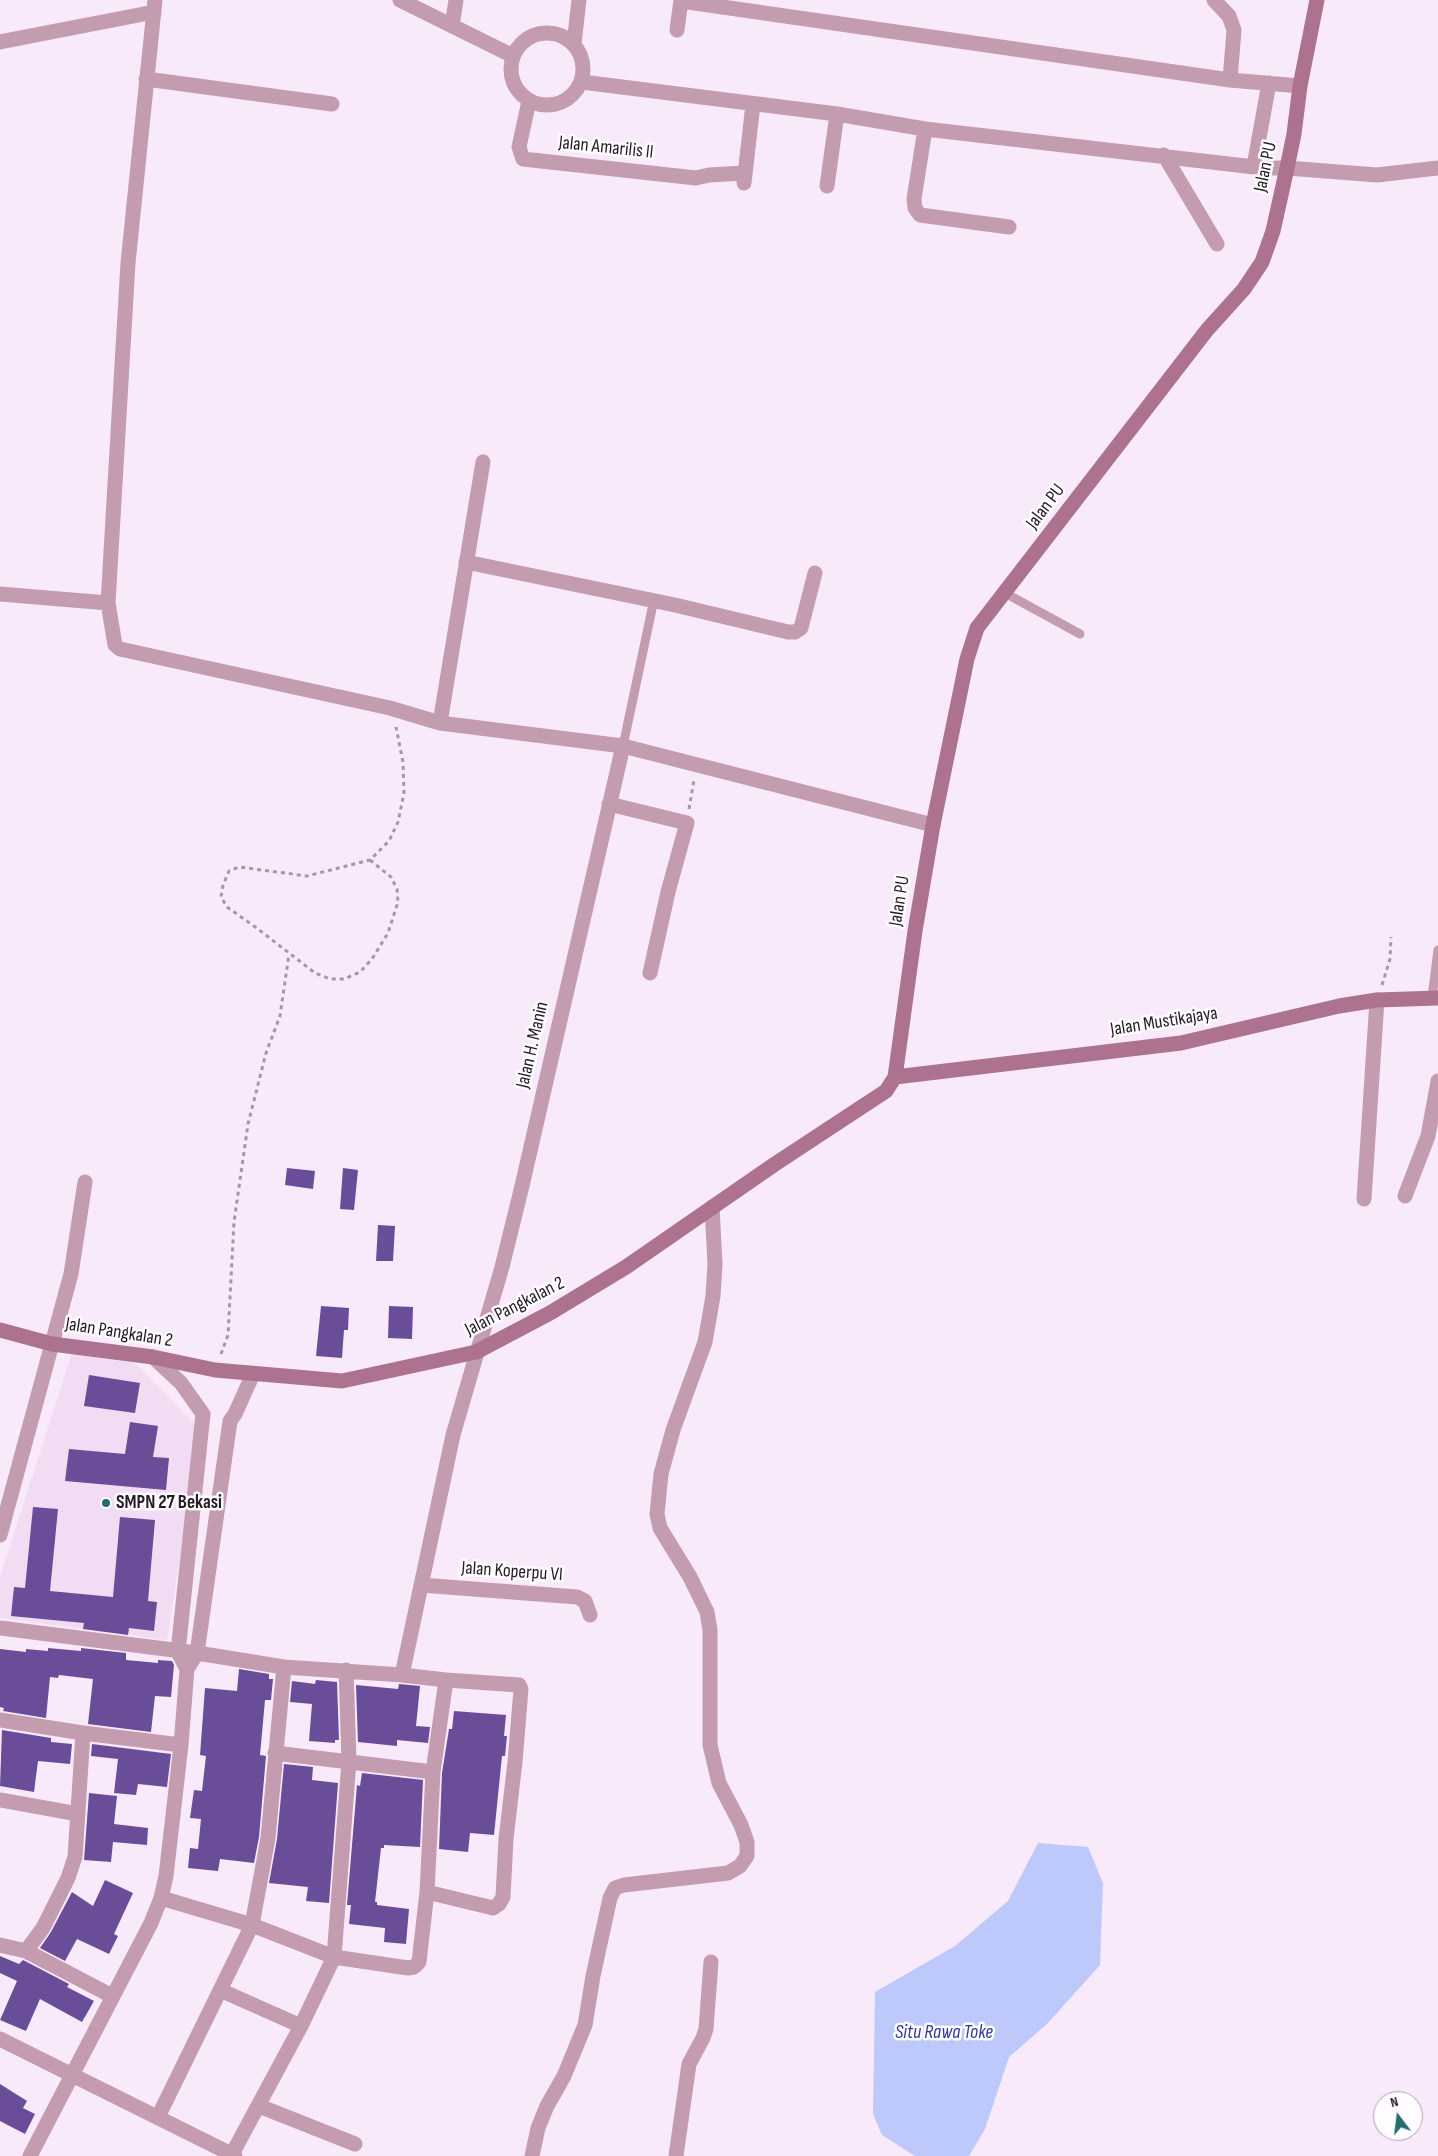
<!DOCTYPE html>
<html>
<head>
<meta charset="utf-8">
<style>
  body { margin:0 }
  #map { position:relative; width:1438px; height:2156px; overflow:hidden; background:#f9eafb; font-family:"Sofia Sans Condensed",sans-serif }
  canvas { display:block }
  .north { position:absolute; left:1373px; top:2091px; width:50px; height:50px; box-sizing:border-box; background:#fffcff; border:1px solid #a7a3a7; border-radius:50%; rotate:345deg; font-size:14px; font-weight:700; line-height:20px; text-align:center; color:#231d23 }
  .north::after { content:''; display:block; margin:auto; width:18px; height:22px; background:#226d72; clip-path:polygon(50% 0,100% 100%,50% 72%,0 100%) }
</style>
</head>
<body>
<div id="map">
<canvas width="1438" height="2156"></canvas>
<div class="north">N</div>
</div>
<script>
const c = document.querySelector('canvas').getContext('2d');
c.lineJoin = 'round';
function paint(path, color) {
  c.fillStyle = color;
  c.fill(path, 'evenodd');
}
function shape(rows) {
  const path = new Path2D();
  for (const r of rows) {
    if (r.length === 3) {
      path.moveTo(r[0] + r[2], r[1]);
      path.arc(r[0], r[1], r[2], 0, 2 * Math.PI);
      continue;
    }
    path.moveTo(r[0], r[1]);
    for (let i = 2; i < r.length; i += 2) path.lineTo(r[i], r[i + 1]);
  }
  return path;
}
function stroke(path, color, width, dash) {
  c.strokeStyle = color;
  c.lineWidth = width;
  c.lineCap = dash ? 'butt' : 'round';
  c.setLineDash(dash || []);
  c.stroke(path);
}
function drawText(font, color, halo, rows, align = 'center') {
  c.font = font + ' "Sofia Sans Condensed",sans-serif';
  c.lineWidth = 5;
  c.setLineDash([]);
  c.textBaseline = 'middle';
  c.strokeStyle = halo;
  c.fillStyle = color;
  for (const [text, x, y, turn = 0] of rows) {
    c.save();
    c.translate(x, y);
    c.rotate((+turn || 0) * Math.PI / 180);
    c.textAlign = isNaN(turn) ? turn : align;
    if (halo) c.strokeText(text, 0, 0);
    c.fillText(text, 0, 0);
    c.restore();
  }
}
paint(shape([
  [72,1353,135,1363,200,1429,167,1640,0,1618,0,1577]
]), '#f1dcf3');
paint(shape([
  [1038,1843,1088,1847,1103,1883,1100,1965,1047,2024,1009,2057,985,2129,969,2156,915,2156,882,2135,873,2114,875,1992,955,1946,1008,1901]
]), '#bdc8fb');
paint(shape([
  [287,1168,315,1171,313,1189,285,1185],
  [343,1168,358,1170,354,1210,340,1209],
  [378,1225,395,1226,393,1261,376,1261],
  [321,1306,349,1308,348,1330,344,1330,342,1358,316,1356],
  [389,1306,413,1307,412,1339,388,1338],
  [89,1375,140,1383,135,1413,84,1406],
  [130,1422,158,1426,153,1457,169,1458,166,1490,65,1481,69,1449,125,1454],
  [33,1507,58,1509,50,1591,113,1597,120,1517,155,1520,148,1601,157,1602,154,1631,129,1628,128,1635,83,1629,84,1623,11,1616,14,1587,25,1588],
  [48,1648,81,1651,81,1648,126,1653,126,1660,158,1663,158,1660,172,1661,174,1665,171,1697,155,1696,151,1732,88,1724,93,1679,59,1675,58,1678,50,1677,46,1718,3,1711,4,1708,0,1707,0,1649,26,1652,26,1649,48,1651],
  [239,1669,269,1674,269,1679,273,1679,271,1700,265,1700,260,1755,266,1756,259,1837,254,1863,220,1859,218,1871,188,1868,190,1848,198,1849,201,1819,190,1818,194,1790,202,1791,206,1756,200,1755,205,1688,237,1691],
  [316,1680,337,1682,339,1740,335,1740,335,1743,309,1741,312,1704,290,1702,292,1681,315,1684],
  [399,1684,420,1686,416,1726,430,1727,428,1743,397,1740,397,1746,358,1742,356,1685,398,1689],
  [454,1711,506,1715,504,1736,507,1736,505,1756,502,1756,494,1835,470,1833,468,1852,439,1849,442,1773,449,1729,452,1729],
  [2,1730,51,1738,51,1742,72,1744,70,1764,38,1761,34,1792,0,1786],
  [92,1744,171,1754,167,1787,138,1784,136,1795,114,1793,118,1759,91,1756],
  [284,1764,313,1767,312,1780,338,1783,329,1903,306,1901,308,1887,269,1883,277,1839],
  [362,1773,423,1780,420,1847,384,1845,384,1848,381,1848,375,1902,377,1902,377,1905,409,1909,406,1944,384,1942,385,1928,349,1924,351,1905,347,1905,357,1785,360,1786],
  [89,1793,117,1796,114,1824,148,1828,147,1845,113,1842,111,1862,84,1860],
  [105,1880,133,1893,114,1934,118,1936,109,1954,77,1939,65,1961,40,1948,51,1932,72,1892,93,1906],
  [0,1956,19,1964,23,1960,69,1984,67,1987,94,2001,82,2022,40,1999,26,2031,0,2020,17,1981,0,1973],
  [0,2084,27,2101,23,2108,35,2114,25,2134,0,2121]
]), '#694d99');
stroke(shape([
  [689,809,694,780],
  [370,860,391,877,397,889,398,902,388,933,372,959,360,972,344,979,330,979,315,973,258,929,227,907,221,897,223,885,229,871,239,867,307,876,370,860,389,841,398,822,404,793,403,762,396,727],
  [1382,985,1390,959,1391,937],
  [221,1354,228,1335,234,1222,248,1124,266,1053,280,1016,289,954]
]), '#a398a4', 3, [4, 4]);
stroke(shape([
  [1005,593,1080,634],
  [623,746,652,609],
  [1432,997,1438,950]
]), '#c49caf', 9);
stroke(shape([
  [155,0,128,263,108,603,115,645,120,649,390,708,440,723,623,746,933,825],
  [400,0,513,56],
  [1214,0,1229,16,1234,30,1230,80],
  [681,1,1230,80,1300,86],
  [452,26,456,0],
  [677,30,681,0],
  [547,69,36],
  [0,42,154,12],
  [574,44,579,0],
  [146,79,332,104],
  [582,82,837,114,925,129,1263,168,1287,168,1377,175,1438,168],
  [529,101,519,147,523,159,696,178,709,175,744,173],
  [925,129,914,199,915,208,920,215,1009,227],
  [1164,155,1217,244],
  [1254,166,1269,83],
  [744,183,753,104],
  [827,186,837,114],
  [466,562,675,605,788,632,795,632,801,628,815,573],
  [0,594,108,603],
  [440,723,483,462],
  [609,804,687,823,668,892,650,973],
  [1405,1196,1428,1136,1438,1081],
  [1364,1199,1377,1000],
  [153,1357,181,1383,203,1414,178,1652,187,1669,197,1653,230,1421,235,1414,253,1374],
  [0,1535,71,1274,85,1182],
  [421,1585,577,1597,585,1601,590,1615],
  [0,1628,197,1653,284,1667,402,1675,446,1680,519,1685,521,1689,515,1762,506,1839,503,1897,499,1904,493,1908,427,1892],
  [402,1675,453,1435,502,1267,522,1186,623,746],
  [0,1720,83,1733,181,1745],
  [275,1753,433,1772],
  [0,1800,78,1814],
  [161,1898,252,1925,334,1957,408,1968,414,1967,419,1962,427,1892,433,1772,446,1680],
  [0,1945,26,1951,112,1996],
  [26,1951,43,1928,68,1878,75,1857,83,1733],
  [220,1990,301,2026],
  [0,2039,235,2156],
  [259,2106,355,2144],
  [158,2117,252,1925,268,1838,284,1667],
  [30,2156,151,1923,161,1898,166,1876,181,1745,187,1669],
  [231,2156,301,2026,334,1957,349,1761,346,1670],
  [532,2156,538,2128,547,2106,564,2076,585,2025,593,1976,610,1898,615,1888,624,1885,728,1873,740,1866,747,1856,747,1842,741,1825,719,1783,710,1745,710,1630,707,1612,690,1577,660,1528,657,1514,661,1474,673,1430,705,1342,713,1296,715,1264,712,1207],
  [676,2156,689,2064,703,2038,706,2029,711,1962]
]), '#c49caf', 15);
stroke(shape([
  [895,1077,1181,1043,1339,1006,1377,1000,1438,998],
  [0,1330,52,1344,153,1357,215,1370,342,1381,476,1352,550,1313,626,1267,775,1164,886,1091,895,1077,915,931,933,825,967,659,977,628,1207,330,1244,289,1262,262,1273,231,1287,168,1294,134,1300,86,1317,0]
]), '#ac728f', 15);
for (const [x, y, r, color] of [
  [106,1503,5,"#226d72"]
]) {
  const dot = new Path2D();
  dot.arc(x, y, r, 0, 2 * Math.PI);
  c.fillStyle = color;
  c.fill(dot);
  stroke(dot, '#fffcff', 2);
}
drawText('19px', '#231d23', '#fffcff', [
  ["Jalan Amarilis II",606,148,6],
  ["Jalan PU",1266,167,-78],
  ["Jalan PU",1046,507,-53],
  ["Jalan PU",900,901,-81],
  ["Jalan Mustikajaya",1164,1022,-9],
  ["Jalan H. Manin",533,1045,-77],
  ["Jalan Pangkalan 2",515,1307,-27],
  ["Jalan Pangkalan 2",119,1333,9],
  ["Jalan Koperpu VI",512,1572,4]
]);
drawText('bold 19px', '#231d23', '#fffcff', [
  ["SMPN 27 Bekasi",116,1503]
], 'left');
drawText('italic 20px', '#343997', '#fffcff', [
  ["Situ Rawa Toke",944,2033]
]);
</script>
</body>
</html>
